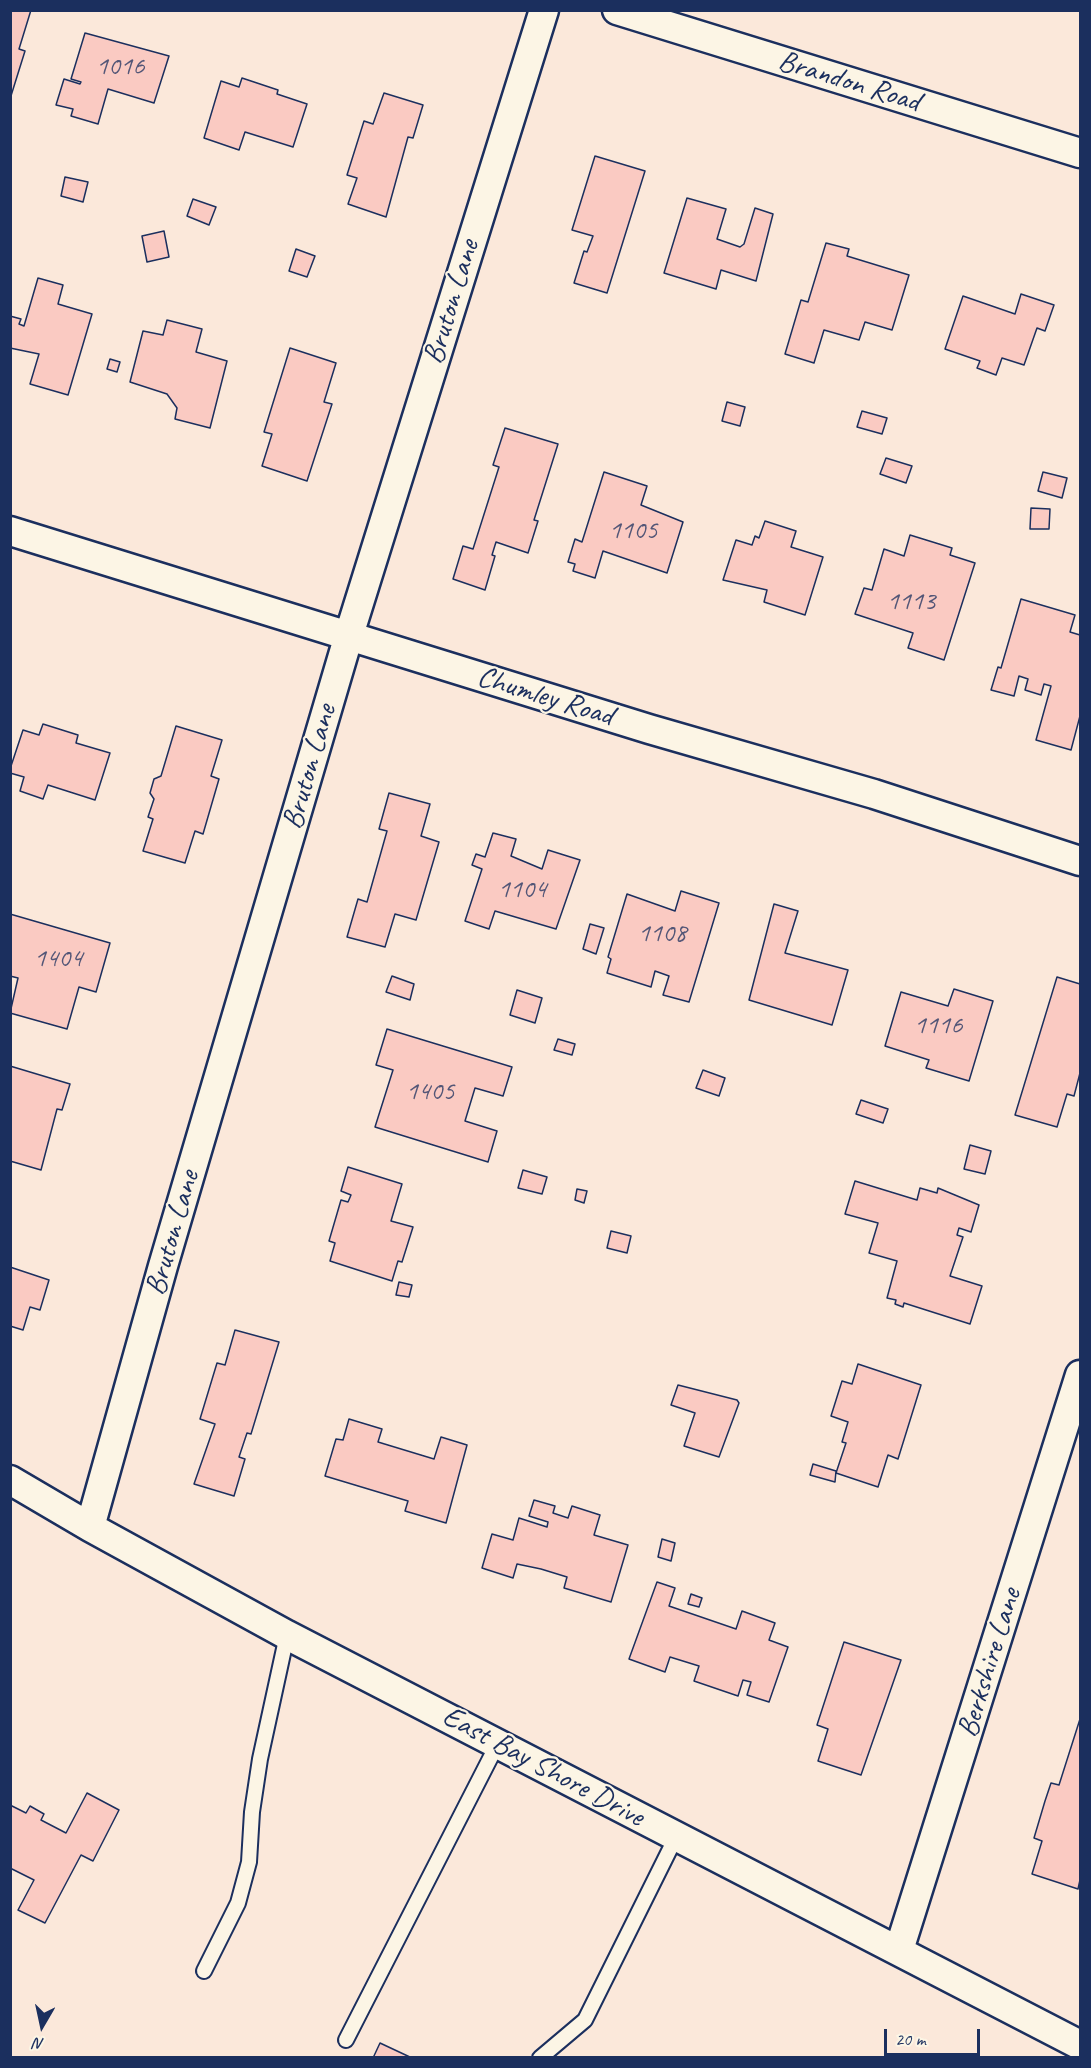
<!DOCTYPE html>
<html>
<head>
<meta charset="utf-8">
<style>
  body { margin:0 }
  #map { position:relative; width:1091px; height:2068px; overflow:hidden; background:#fbe8da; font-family:Caveat,sans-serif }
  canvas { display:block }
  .frame { position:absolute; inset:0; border:12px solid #1b2f5e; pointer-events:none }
  .north { position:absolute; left:12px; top:1996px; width:60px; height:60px; -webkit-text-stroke:4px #fcf5e5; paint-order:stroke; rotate:189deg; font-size:16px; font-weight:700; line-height:24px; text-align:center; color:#1b2f5e }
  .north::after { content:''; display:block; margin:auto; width:21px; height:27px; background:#1b2f5e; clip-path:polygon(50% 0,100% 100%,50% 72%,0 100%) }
  .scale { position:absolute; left:884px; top:2029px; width:96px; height:27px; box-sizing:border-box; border:3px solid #1b2f5e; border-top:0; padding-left:8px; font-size:18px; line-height:21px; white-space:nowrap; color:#1b2f5e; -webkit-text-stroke:4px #fcf5e5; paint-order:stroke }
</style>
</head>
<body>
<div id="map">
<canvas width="1091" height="2068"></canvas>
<div class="frame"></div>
<div class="north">N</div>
<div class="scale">20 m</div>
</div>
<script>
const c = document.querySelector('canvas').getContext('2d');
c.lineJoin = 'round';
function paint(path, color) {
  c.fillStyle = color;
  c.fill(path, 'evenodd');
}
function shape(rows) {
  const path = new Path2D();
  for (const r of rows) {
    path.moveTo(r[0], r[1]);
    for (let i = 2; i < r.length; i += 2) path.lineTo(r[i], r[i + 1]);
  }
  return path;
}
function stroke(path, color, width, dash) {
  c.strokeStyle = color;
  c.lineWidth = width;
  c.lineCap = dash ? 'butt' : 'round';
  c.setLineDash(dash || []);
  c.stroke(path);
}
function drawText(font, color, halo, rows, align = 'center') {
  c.font = font + ' Caveat,sans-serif';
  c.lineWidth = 4.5;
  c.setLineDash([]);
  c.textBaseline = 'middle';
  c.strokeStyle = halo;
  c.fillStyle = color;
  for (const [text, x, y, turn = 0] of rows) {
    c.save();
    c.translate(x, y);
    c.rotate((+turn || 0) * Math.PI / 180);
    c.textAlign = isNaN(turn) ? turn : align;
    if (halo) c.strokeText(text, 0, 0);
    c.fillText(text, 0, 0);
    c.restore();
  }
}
const building = shape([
  [10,10,31,10,19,49,25,51,10,99,10,10],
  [85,33,169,56,154,103,108,89,98,124,71,116,73,109,56,105,64,79,80,84,81,82,71,79,85,33],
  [242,78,278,90,277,94,307,104,293,147,245,132,239,150,204,138,221,81,239,87,242,78],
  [384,93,423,105,413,138,408,137,386,217,348,204,357,178,347,175,364,121,373,124,384,93],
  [595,156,645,171,607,293,574,283,584,251,587,252,593,236,572,230,595,156],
  [65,177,88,182,83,202,61,196,65,177],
  [687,198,726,209,717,239,740,247,744,244,755,208,773,214,756,281,721,270,716,289,664,273,687,198],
  [193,199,216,207,209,225,187,216,193,199],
  [164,231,169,257,147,262,142,236,164,231],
  [826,243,849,249,847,256,909,275,892,330,865,322,859,340,824,330,814,363,785,354,801,300,808,302,826,243],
  [296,249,315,256,307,277,289,271,296,249],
  [38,278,63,285,58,304,92,314,68,395,30,384,39,354,10,348,10,316,21,319,19,324,24,326,38,278],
  [1021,294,1054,305,1045,331,1037,328,1024,365,1002,358,996,375,977,368,980,361,945,349,963,296,1015,314,1021,294],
  [167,320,202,329,196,352,227,361,210,428,175,419,177,408,167,394,130,382,143,331,163,335,167,320],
  [290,348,336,363,324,402,332,404,307,481,262,466,272,434,264,432,290,348],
  [110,359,120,362,117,372,107,369,110,359],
  [727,402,745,407,740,426,722,421,727,402],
  [862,411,887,418,882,434,857,427,862,411],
  [505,428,558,444,534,520,538,521,528,553,496,542,492,555,495,556,485,590,453,579,463,546,473,549,499,467,493,465,505,428],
  [886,458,912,466,906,483,880,474,886,458],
  [604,472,647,486,641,505,683,522,667,573,603,551,595,578,573,571,575,564,568,562,575,539,582,542,604,472],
  [1043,472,1067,478,1062,498,1038,491,1043,472],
  [1031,508,1050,509,1049,529,1030,529,1031,508],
  [765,521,796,531,791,547,823,557,805,615,764,602,767,590,723,580,736,540,752,545,755,536,759,538,765,521],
  [910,535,952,548,950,555,975,563,944,660,908,648,913,633,855,614,864,588,872,590,884,549,904,556,910,535],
  [1021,599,1075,615,1070,632,1080,635,1080,716,1071,750,1036,740,1051,686,1044,684,1041,695,1025,690,1028,679,1019,676,1014,696,991,690,998,667,1001,668,1021,599],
  [43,724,78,735,76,743,110,753,95,800,48,785,43,799,20,791,24,777,10,773,10,769,23,730,39,735,43,724],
  [176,726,222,740,211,776,219,779,203,834,195,831,185,863,143,851,153,819,148,817,154,799,150,793,154,779,161,776,176,726],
  [389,793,430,804,421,836,439,842,416,920,395,914,385,947,347,937,358,899,367,902,387,831,379,829,389,793],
  [493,833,516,839,511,856,542,869,548,850,580,860,556,929,495,911,489,929,465,921,482,869,472,865,476,854,485,857,493,833],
  [681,891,719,903,689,1002,663,995,669,976,655,971,651,987,607,973,611,959,608,957,627,894,675,911,681,891],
  [774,904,798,911,785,953,848,970,832,1025,749,1000,774,904],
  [10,914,110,943,96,992,79,987,67,1029,10,1013,18,978,10,976,10,914],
  [590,924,604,928,596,954,583,949,590,924],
  [392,976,414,984,410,1000,386,992,392,976],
  [1057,977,1080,984,1080,1073,1074,1096,1067,1094,1057,1127,1015,1115,1057,977],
  [954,989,993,1001,969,1081,926,1068,929,1060,885,1046,901,992,948,1006,954,989],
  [517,990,542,998,535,1023,510,1015,517,990],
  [387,1029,512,1067,503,1096,475,1088,465,1121,497,1131,488,1162,375,1127,393,1070,376,1065,387,1029],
  [558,1039,575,1044,572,1055,554,1050,558,1039],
  [10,1066,70,1084,62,1110,57,1109,41,1170,10,1161,10,1066],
  [703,1070,725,1078,719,1096,696,1088,703,1070],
  [861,1100,888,1109,883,1123,856,1114,861,1100],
  [970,1145,991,1151,985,1174,964,1169,970,1145],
  [348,1167,402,1184,391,1221,413,1227,402,1262,398,1261,392,1281,330,1261,335,1243,329,1241,341,1200,348,1202,351,1195,341,1191,348,1167],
  [523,1170,547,1177,542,1194,518,1188,523,1170],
  [855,1181,917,1200,920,1188,937,1193,938,1188,979,1205,971,1232,959,1228,957,1235,963,1237,950,1276,982,1286,970,1324,904,1303,903,1307,895,1304,896,1300,887,1298,897,1261,869,1253,878,1223,845,1214,855,1181],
  [577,1189,587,1191,584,1203,575,1200,577,1189],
  [611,1231,631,1236,627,1253,607,1248,611,1231],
  [10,1267,49,1280,40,1310,30,1307,23,1330,10,1326,10,1267],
  [399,1282,412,1285,409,1297,396,1295,399,1282],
  [235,1330,279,1342,251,1434,247,1433,239,1457,245,1459,234,1496,194,1484,215,1424,200,1419,217,1363,225,1365,235,1330],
  [858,1364,921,1385,898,1459,888,1455,878,1487,836,1473,846,1443,842,1442,848,1422,831,1416,842,1381,852,1384,858,1364],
  [678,1385,737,1400,739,1403,719,1457,684,1446,695,1413,671,1405,678,1385],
  [349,1419,382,1429,378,1442,434,1459,441,1437,467,1445,446,1523,405,1511,408,1501,325,1476,336,1439,343,1440,349,1419],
  [813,1464,836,1471,835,1482,810,1475,813,1464],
  [534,1500,555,1506,553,1513,568,1518,572,1506,600,1515,594,1535,628,1545,611,1602,564,1588,567,1577,541,1569,517,1564,513,1578,482,1568,492,1534,513,1540,519,1518,547,1527,548,1522,529,1516,534,1500],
  [662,1539,675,1543,671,1561,658,1557,662,1539],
  [657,1582,675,1588,669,1606,736,1629,742,1611,775,1623,769,1640,788,1647,769,1702,747,1695,751,1682,743,1680,738,1696,694,1681,699,1666,670,1657,665,1672,629,1659,657,1582],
  [691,1594,702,1598,699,1607,688,1604,691,1594],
  [844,1642,901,1660,861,1775,818,1761,828,1729,817,1725,844,1642],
  [1080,1719,1080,1880,1078,1889,1032,1874,1042,1841,1034,1838,1045,1801,1051,1783,1059,1785,1080,1719],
  [87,1793,119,1810,93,1861,81,1855,45,1923,18,1910,34,1880,10,1868,10,1805,26,1813,30,1806,44,1814,41,1820,66,1833,87,1793],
  [380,2043,412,2058,373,2058,380,2043]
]);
paint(building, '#facac2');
stroke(building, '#1b2f5e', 1.5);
const service = shape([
  [204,1971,238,1903,249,1862,252,1812,260,1759,287,1635],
  [346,2040,498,1743],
  [540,2058,585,2020,676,1837]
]);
const minor = shape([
  [617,10,1080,153],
  [10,531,649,729,874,794,1080,861],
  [10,1480,90,1527,287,1635,1080,2045],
  [90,1527,163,1266,349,635,544,10],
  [899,1950,1080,1375]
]);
stroke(service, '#1b2f5e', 18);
stroke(minor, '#1b2f5e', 33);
stroke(service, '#fcf5e5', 14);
stroke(minor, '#fcf5e5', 28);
drawText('27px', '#535677', null, [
  ["1016",120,67],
  ["1105",633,531],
  ["1113",911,602],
  ["1104",522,890],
  ["1108",662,934],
  ["1404",58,959],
  ["1116",938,1026],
  ["1405",430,1092]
]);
drawText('30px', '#1b2f5e', '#fcf5e5', [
  ["Brandon Road",849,82,17],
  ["Bruton Lane",452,302,-73],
  ["Chumley Road",545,697,17],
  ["Bruton Lane",310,767,-74],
  ["Bruton Lane",173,1233,-74],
  ["Berkshire Lane",990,1663,-73],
  ["East Bay Shore Drive",543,1767,28]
]);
</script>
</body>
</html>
